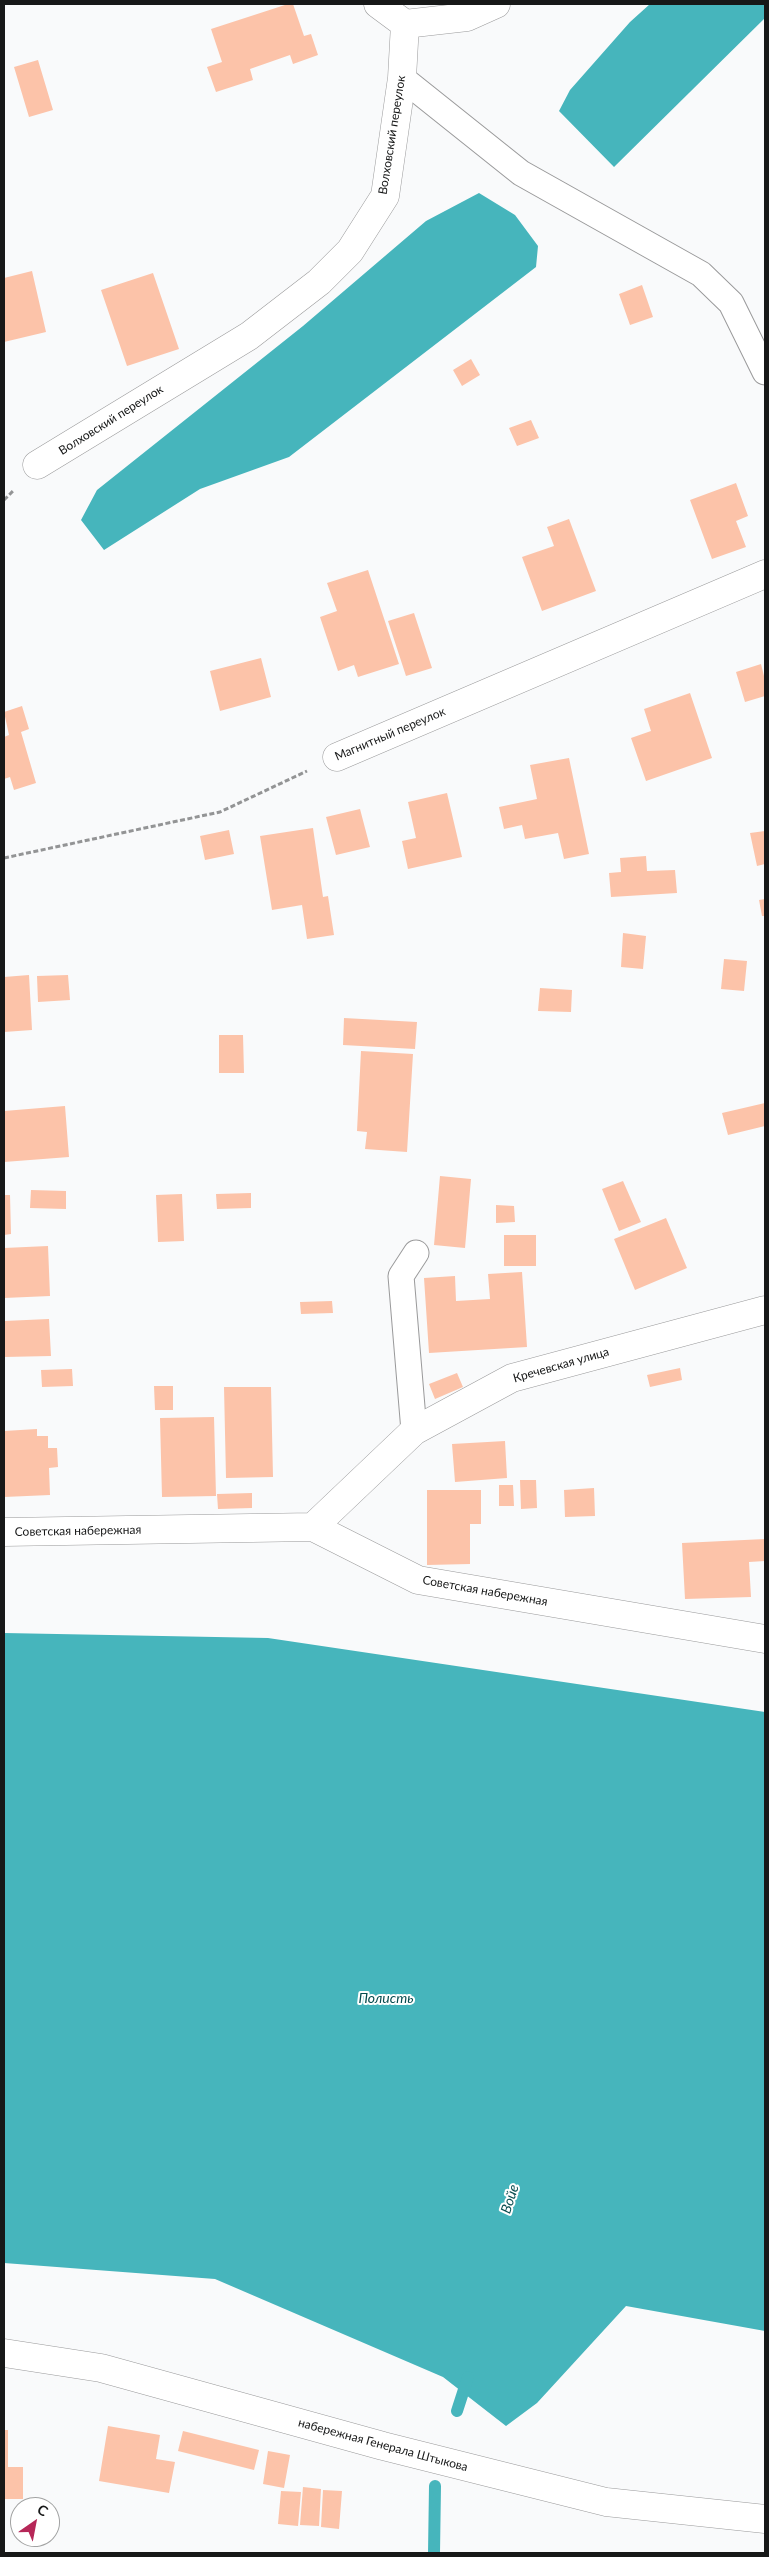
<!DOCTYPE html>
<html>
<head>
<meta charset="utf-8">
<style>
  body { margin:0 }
  #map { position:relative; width:769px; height:2557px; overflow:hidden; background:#f9fafb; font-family:Lato,sans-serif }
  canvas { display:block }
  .frame { position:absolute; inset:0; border:5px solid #171818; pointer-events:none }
  .north { position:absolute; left:10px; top:2497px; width:50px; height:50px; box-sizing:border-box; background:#fff; border:1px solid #a2a3a3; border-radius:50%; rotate:33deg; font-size:14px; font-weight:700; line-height:20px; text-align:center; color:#171818 }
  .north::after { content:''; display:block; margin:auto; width:18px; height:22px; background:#b62758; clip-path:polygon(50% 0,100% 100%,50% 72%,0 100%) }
</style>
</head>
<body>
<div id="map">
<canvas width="769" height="2557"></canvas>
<div class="frame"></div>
<div class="north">С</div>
</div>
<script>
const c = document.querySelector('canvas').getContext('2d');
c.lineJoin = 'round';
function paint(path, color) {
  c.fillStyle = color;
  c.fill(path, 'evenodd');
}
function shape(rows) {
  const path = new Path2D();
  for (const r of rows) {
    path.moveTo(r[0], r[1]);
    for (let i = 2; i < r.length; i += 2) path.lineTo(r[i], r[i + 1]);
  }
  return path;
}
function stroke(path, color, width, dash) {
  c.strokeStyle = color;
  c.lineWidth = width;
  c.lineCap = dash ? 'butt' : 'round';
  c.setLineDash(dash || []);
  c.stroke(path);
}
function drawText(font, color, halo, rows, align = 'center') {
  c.font = font + ' Lato,sans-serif';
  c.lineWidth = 4;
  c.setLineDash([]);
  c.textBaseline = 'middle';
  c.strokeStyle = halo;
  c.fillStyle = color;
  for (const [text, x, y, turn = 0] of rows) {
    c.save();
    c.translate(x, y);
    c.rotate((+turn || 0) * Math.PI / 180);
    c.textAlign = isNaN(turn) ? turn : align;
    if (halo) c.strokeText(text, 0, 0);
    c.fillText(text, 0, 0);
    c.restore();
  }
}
paint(shape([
  [650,4,765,4,765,18,614,167,559,111,570,90,630,22],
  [479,193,515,215,538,246,536,267,289,457,200,489,104,550,81,520,97,490,303,326,426,221],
  [4,1633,268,1638,765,1712,765,2331,626,2306,537,2403,506,2426,443,2377,215,2279,4,2263]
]), '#46b5bc');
stroke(shape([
  [457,2411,468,2377],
  [434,2553,435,2486]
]), '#46b5bc', 12);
paint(shape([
  [288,4,293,4,304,36,311,34,318,55,293,64,290,55,250,69,253,80,216,92,207,67,222,62,211,29],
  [38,60,53,110,29,117,14,67],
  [32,271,46,332,4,342,4,278],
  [153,273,179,349,127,366,101,290],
  [642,285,653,317,630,325,619,294],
  [471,359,480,375,462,386,453,370],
  [531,420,539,438,517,446,509,428],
  [736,483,748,516,736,521,746,547,712,559,690,500],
  [569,519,596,591,542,611,522,557,554,546,547,527],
  [368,570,399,664,358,677,354,665,338,671,320,617,337,611,327,583],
  [414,613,432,668,406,676,388,621],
  [261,658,271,697,220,711,210,671],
  [761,664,765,680,765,696,745,702,736,672],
  [690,693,712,758,646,781,631,738,651,731,644,709],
  [22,706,29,729,21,732,36,783,14,790,10,777,4,779,4,737,9,735,4,712],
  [569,758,589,854,564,859,558,833,525,839,522,825,504,829,499,807,537,799,530,765],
  [447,793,462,857,408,869,402,841,416,838,408,802],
  [360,809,370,847,336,855,326,817],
  [313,828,323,897,328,896,334,935,307,939,302,905,272,910,260,836],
  [229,830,234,854,205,860,200,836],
  [765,831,765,864,757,866,750,833],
  [646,856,647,871,675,870,677,893,611,897,609,873,621,872,620,858],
  [765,899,765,916,762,916,759,900],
  [623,933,646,936,643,969,621,967],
  [724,959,747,961,744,991,721,989],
  [29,975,32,1030,4,1032,4,977],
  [68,975,70,1000,38,1002,37,976],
  [540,988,572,990,571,1012,538,1011],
  [344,1018,417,1022,415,1049,343,1045],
  [219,1035,243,1035,244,1073,219,1073],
  [361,1051,413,1054,407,1152,365,1149,367,1132,357,1131],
  [765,1103,765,1126,728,1135,722,1113],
  [65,1106,69,1157,4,1162,4,1111],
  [440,1176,471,1179,465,1248,434,1245],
  [623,1181,641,1222,619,1231,602,1189],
  [31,1190,66,1191,66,1209,30,1208],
  [251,1193,251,1208,217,1209,216,1194],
  [182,1194,184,1241,158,1242,156,1195],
  [4,1195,10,1195,11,1234,4,1235],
  [496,1205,514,1206,515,1222,496,1223],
  [666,1218,687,1268,635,1290,614,1239],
  [504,1235,536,1235,536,1266,504,1266],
  [48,1246,50,1296,4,1298,4,1248],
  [522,1272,527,1347,429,1353,424,1278,455,1276,456,1301,490,1299,488,1274],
  [332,1301,333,1313,301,1314,300,1302],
  [49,1319,51,1356,4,1357,4,1321],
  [680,1368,682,1380,650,1387,647,1375],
  [72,1369,73,1386,42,1387,41,1370],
  [457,1373,463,1387,435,1399,429,1384],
  [154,1386,173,1386,173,1410,155,1410],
  [224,1387,271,1387,273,1477,226,1478],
  [214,1417,216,1496,162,1497,160,1418],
  [37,1429,37,1436,48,1436,48,1448,57,1448,58,1467,49,1468,50,1495,4,1497,4,1431],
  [505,1441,507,1478,455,1482,452,1444],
  [520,1480,536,1480,537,1508,521,1509],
  [499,1485,513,1485,514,1506,499,1506],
  [594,1488,595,1516,565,1517,564,1490],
  [427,1490,481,1490,481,1524,470,1524,470,1564,427,1565],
  [252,1493,252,1508,218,1509,217,1494],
  [765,1539,765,1561,749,1562,751,1597,685,1599,682,1543],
  [108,2426,160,2435,156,2459,175,2462,169,2493,99,2481],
  [4,2430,8,2430,8,2467,23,2467,23,2499,4,2499],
  [183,2431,259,2450,254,2470,178,2451],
  [268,2451,290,2455,284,2488,263,2484],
  [303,2487,321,2489,319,2526,300,2525],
  [323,2490,342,2491,339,2529,321,2527],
  [281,2491,301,2492,298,2526,278,2524]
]), '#fcc3a9');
const lane = shape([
  [402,78,521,173,701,274,731,303,765,372],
  [414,1431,401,1276,416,1253]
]);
const street = shape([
  [378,4,405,24],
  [405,24,467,17,496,4],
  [37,465,249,336,319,282,350,251,385,196,402,78,405,24],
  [337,757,765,574],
  [313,1527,414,1431,512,1378,765,1310],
  [4,1532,313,1527,418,1580,765,1639],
  [4,2353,101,2368,383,2446,606,2502,765,2519]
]);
stroke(lane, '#9a9a9b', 27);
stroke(street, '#9a9a9b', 29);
stroke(shape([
  [4,500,14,490],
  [4,858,220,812,307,771]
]), '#939495', 3, [5, 2.5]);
stroke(lane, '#fff', 25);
stroke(street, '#fff', 28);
drawText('12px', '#171818', '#fff', [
  ["Волховский переулок",392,135,-81],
  ["Волховский переулок",111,420,-32],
  ["Магнитный переулок",390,734,-23],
  ["Кречевская улица",561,1365,-16],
  ["Советская набережная",78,1531,-1],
  ["Советская набережная",485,1591,10],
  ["набережная Генерала Штыкова",383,2445,15]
]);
drawText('italic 14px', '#054b4e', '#fff', [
  ["Полисть",386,1998],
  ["Войе",510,2199,-72]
]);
</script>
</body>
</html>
